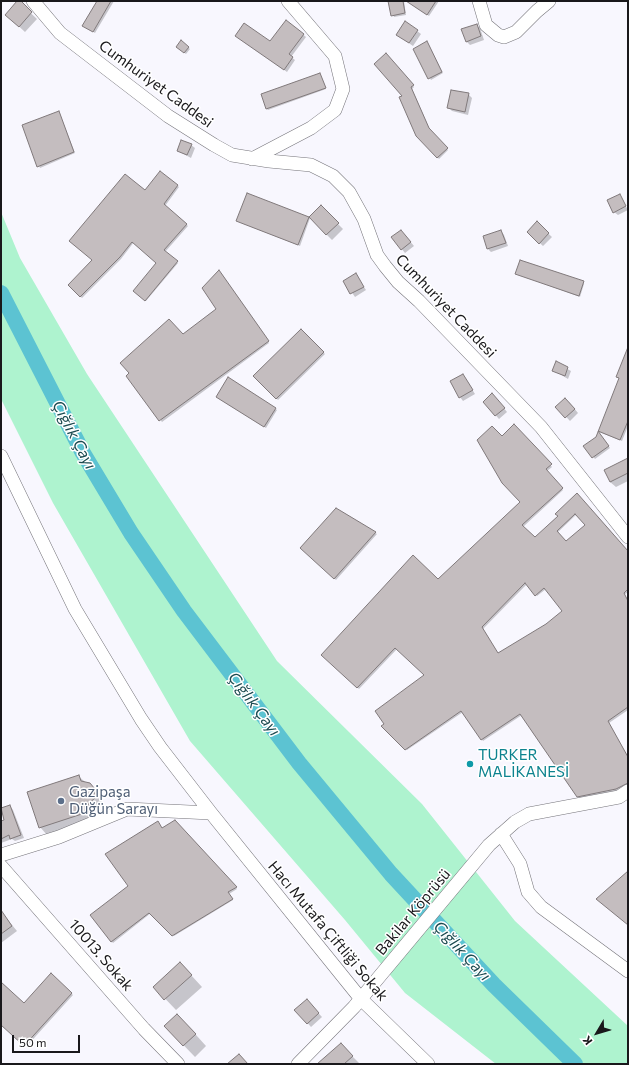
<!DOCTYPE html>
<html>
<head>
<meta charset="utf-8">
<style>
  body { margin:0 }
  #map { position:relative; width:629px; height:1065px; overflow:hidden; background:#f8f7fe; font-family:Commissioner,sans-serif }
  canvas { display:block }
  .frame { position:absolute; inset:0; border:2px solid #19181b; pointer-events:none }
  .north { position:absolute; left:577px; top:1013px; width:40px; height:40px; -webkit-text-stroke:3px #fff; paint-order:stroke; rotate:232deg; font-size:11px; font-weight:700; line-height:16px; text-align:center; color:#19181b }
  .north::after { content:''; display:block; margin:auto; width:14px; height:18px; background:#19181b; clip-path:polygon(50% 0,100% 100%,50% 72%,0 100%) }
  .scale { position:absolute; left:12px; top:1035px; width:68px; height:18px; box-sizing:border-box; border:2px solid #19181b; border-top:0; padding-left:5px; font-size:12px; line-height:14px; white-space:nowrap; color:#19181b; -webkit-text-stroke:3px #fff; paint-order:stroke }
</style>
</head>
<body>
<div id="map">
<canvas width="629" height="1065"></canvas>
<div class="frame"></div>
<div class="north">K</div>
<div class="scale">50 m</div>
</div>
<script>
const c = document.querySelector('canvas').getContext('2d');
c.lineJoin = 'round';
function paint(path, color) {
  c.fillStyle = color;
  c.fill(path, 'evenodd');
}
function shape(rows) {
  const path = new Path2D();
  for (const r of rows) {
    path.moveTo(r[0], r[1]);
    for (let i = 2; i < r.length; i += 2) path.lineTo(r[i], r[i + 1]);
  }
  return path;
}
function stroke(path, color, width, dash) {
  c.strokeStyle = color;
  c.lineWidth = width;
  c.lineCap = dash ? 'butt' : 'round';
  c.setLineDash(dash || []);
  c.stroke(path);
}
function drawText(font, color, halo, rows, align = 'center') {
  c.font = font + ' Commissioner,sans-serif';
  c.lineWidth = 3;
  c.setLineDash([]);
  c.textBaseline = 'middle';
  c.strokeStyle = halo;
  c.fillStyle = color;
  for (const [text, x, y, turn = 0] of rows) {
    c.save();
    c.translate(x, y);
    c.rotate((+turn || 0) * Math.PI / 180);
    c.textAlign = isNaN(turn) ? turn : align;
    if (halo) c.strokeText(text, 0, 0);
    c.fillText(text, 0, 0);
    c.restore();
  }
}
paint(shape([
  [1,212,20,258,87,374,277,661,422,804,515,921,628,1026,628,1064,496,1064,405,993,345,920,190,741,53,503,1,399]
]), '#aef3cf');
paint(shape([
  [18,1,37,19,25,32,12,20],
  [98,1,114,1,95,33,85,27],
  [389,1,404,1,406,15,394,17],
  [415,1,439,1,429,16,414,6],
  [286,21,306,37,291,57,295,60,287,72,236,36,270,43],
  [476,25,480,28,484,40,470,45,466,41],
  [417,31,421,34,413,46,397,35],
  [181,42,190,49,186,54,177,47],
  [428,44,443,73,431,80,414,49],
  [386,55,414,87,412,89,430,130,448,150,439,159,417,135,403,96],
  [320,74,326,89,268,110,267,109],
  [468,94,472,98,468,115,452,111,449,108],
  [59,112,75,153,40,168,23,125],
  [191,145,195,148,191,158,178,151],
  [160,172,179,187,165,206,188,226,165,252,178,263,146,301,134,291,158,263,134,242,121,259,82,298,69,285,94,260],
  [248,195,309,218,321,207,343,229,332,240,310,218,300,246,239,222,238,221],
  [619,195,628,210,618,215,614,212],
  [537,223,552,237,543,246,528,232],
  [501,231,504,235,508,246,491,252,488,249,484,237],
  [404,234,414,246,405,253,392,237],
  [221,273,269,343,162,422,127,376,217,309],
  [517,274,583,282,584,284,580,297],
  [356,275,366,290,355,297,344,281],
  [301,330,325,354,278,400,255,376],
  [628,350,628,426,622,441,599,432,620,379,617,377],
  [556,363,571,371,568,379,553,370],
  [463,375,475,394,463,401,460,397],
  [228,378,277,410,266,428,218,398],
  [496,398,507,412,499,419,484,402],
  [569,402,578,413,570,421,557,407],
  [514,426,552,467,547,471,563,490,523,527,535,539,559,516,577,494,628,552,628,592,624,595,628,601,628,710,609,723,628,757,628,785,618,791,579,798,522,715,483,741,463,712,407,750,383,726,426,676,397,649,359,689,323,655,438,580,521,502,502,437],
  [577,514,587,526,566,542,557,533],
  [527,584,537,596,546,589,564,612,547,625,498,654,483,629],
  [598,433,610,448,595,459,585,446,597,437],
  [628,459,628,481,616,487,610,482],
  [336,509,377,534,336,580,301,548],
  [78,776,101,795,102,803,95,812,97,818,47,835,40,827],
  [10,806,13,810,24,838,15,841,12,839,1,843,1,822,5,820,1,809],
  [174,822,237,889,229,894,233,900,174,936,151,913,113,943,91,915,130,886,162,829],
  [2,913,17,931,1,943,1,914],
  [51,975,73,995,26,1047,2,1025,1,1027,1,983,24,1005],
  [191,975,202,987,176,1010,154,987],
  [310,1004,322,1017,311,1027,296,1010],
  [165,1026,188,1026,206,1046,195,1057],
  [341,1045,360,1064,319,1064]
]), '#0003');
stroke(shape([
  [1,293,83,453,131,533,184,611,299,763,391,874,494,985,575,1064]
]), '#5cc3d2', 16);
const building = shape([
  [17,1,21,1,32,12,19,27,5,15,17,1],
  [97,1,111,1,93,32,82,26,97,1],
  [388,1,403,1,405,13,391,16,388,1],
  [406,1,436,1,427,15,406,1],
  [286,20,304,34,289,54,293,57,284,70,235,36,244,23,270,41,286,20],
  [405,21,418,30,409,43,396,35,405,21],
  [477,24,481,36,466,42,461,29,477,24],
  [181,40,189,47,184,53,176,47,181,40],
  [427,41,442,72,428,79,413,49,427,41],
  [386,53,414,85,411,87,429,128,448,148,437,158,416,136,399,97,402,96,374,64,386,53],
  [320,73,326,88,266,109,261,94,320,73],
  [451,90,469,93,465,112,447,108,451,90],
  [59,111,74,152,37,167,22,125,59,111],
  [181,140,192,144,187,155,177,151,181,140],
  [160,171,178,185,164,204,187,224,164,250,178,261,145,301,133,291,156,263,132,242,120,257,80,297,68,285,92,260,69,241,125,174,145,190,160,171],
  [247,193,309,217,298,245,236,221,247,193],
  [620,194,626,206,613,213,607,200,620,194],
  [321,205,339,223,326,235,309,217,321,205],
  [537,221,549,233,539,244,527,232,537,221],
  [401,230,411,242,401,250,391,237,401,230],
  [501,230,506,243,487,249,483,236,501,230],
  [520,260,584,281,579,296,515,274,520,260],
  [219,270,269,341,159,421,126,376,129,373,120,363,169,319,183,334,216,309,202,288,219,270],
  [356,273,364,287,350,294,343,281,356,273],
  [301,329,324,352,276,399,253,376,301,329],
  [628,347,628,421,620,440,598,431,609,446,592,458,583,446,596,437,619,378,616,377,628,347],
  [556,361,568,367,565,376,552,371,556,361],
  [463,374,473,390,459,398,450,381,463,374],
  [228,377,276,408,264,427,216,397,228,377],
  [492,393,505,408,495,416,483,402,492,393],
  [565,398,575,409,565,418,555,407,565,398],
  [514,424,552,464,546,469,563,488,522,525,535,537,558,516,555,514,577,493,628,551,628,589,624,593,628,601,628,707,608,721,628,757,628,783,616,789,577,797,520,714,481,740,461,711,405,750,381,726,384,724,375,711,424,675,395,648,357,688,321,655,413,555,438,579,520,502,502,483,477,440,492,426,502,436,514,424],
  [575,514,585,525,566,541,557,531,575,514],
  [525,583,535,596,544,588,562,611,546,624,498,653,482,627,525,583],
  [628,458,628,473,610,482,604,470,628,458],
  [336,508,376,532,334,579,300,548,336,508],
  [79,775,81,781,90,783,95,789,95,798,88,804,91,811,39,828,27,792,79,775],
  [10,805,21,835,10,839,9,835,1,839,1,821,4,820,1,808,10,805],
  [175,820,237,887,228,892,233,899,172,936,149,913,111,942,90,915,128,886,105,854,158,821,162,828,175,820],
  [628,871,628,925,596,899,628,871],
  [1,910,12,926,1,934,1,910],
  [180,962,192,975,164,1000,153,987,180,962],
  [51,973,72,993,24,1046,1,1025,1,982,24,1003,51,973],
  [307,999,319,1013,307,1024,294,1010,307,999],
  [177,1014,196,1034,183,1046,164,1026,177,1014],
  [341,1043,353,1056,344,1064,317,1064,341,1043],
  [239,1054,248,1064,227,1064,239,1054]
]);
paint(building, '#c4bdbf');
stroke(building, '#80797b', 1);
const minor = shape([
  [33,1,60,33,168,116,214,145,232,155,269,161,311,165,333,176,349,192,364,219,377,255,385,266,398,282,419,301,541,427,628,537],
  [479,1,486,25,498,35,504,37,516,32,537,11,549,1],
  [252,159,311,128,335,110,343,89,335,56,288,1],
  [1,456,75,609,141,719,160,747,211,813,361,999,428,1064],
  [501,834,520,864,528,892,541,907,628,971],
  [1,855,59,837,127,809,211,813],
  [1,866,144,1029,178,1064],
  [298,1064,354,1007,489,845,515,822,529,814,619,797,628,791]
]);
stroke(minor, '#75747a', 14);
stroke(minor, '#fff', 13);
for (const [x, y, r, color] of [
  [470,764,4,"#0f9aa8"],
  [61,801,4,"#5c6f8a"]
]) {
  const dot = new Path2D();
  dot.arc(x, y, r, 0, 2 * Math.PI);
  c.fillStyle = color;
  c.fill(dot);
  stroke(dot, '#fff', 1.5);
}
drawText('15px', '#19181b', '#fff', [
  ["Cumhuriyet Caddesi",156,84,36],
  ["Cumhuriyet Caddesi",446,306,46],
  ["Bakilar Köprüsü",413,912,-50],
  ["Hacı Mutafa Çiftliği Sokak",328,931,50],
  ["10013. Sokak",101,955,49]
]);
drawText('15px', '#0d838f', '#fff', [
  ["TURKER",478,755],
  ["MALİKANESİ",478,772]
], 'left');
drawText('15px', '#4e5e75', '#fff', [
  ["Gazipaşa",69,792],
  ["Düğün Sarayı",69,809]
], 'left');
drawText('italic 16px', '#1b4a50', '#fff', [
  ["Çığlık Çayı",74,435,62],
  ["Çığlık Çayı",254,704,53],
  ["Çığlık Çayı",462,951,47]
]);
</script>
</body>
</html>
